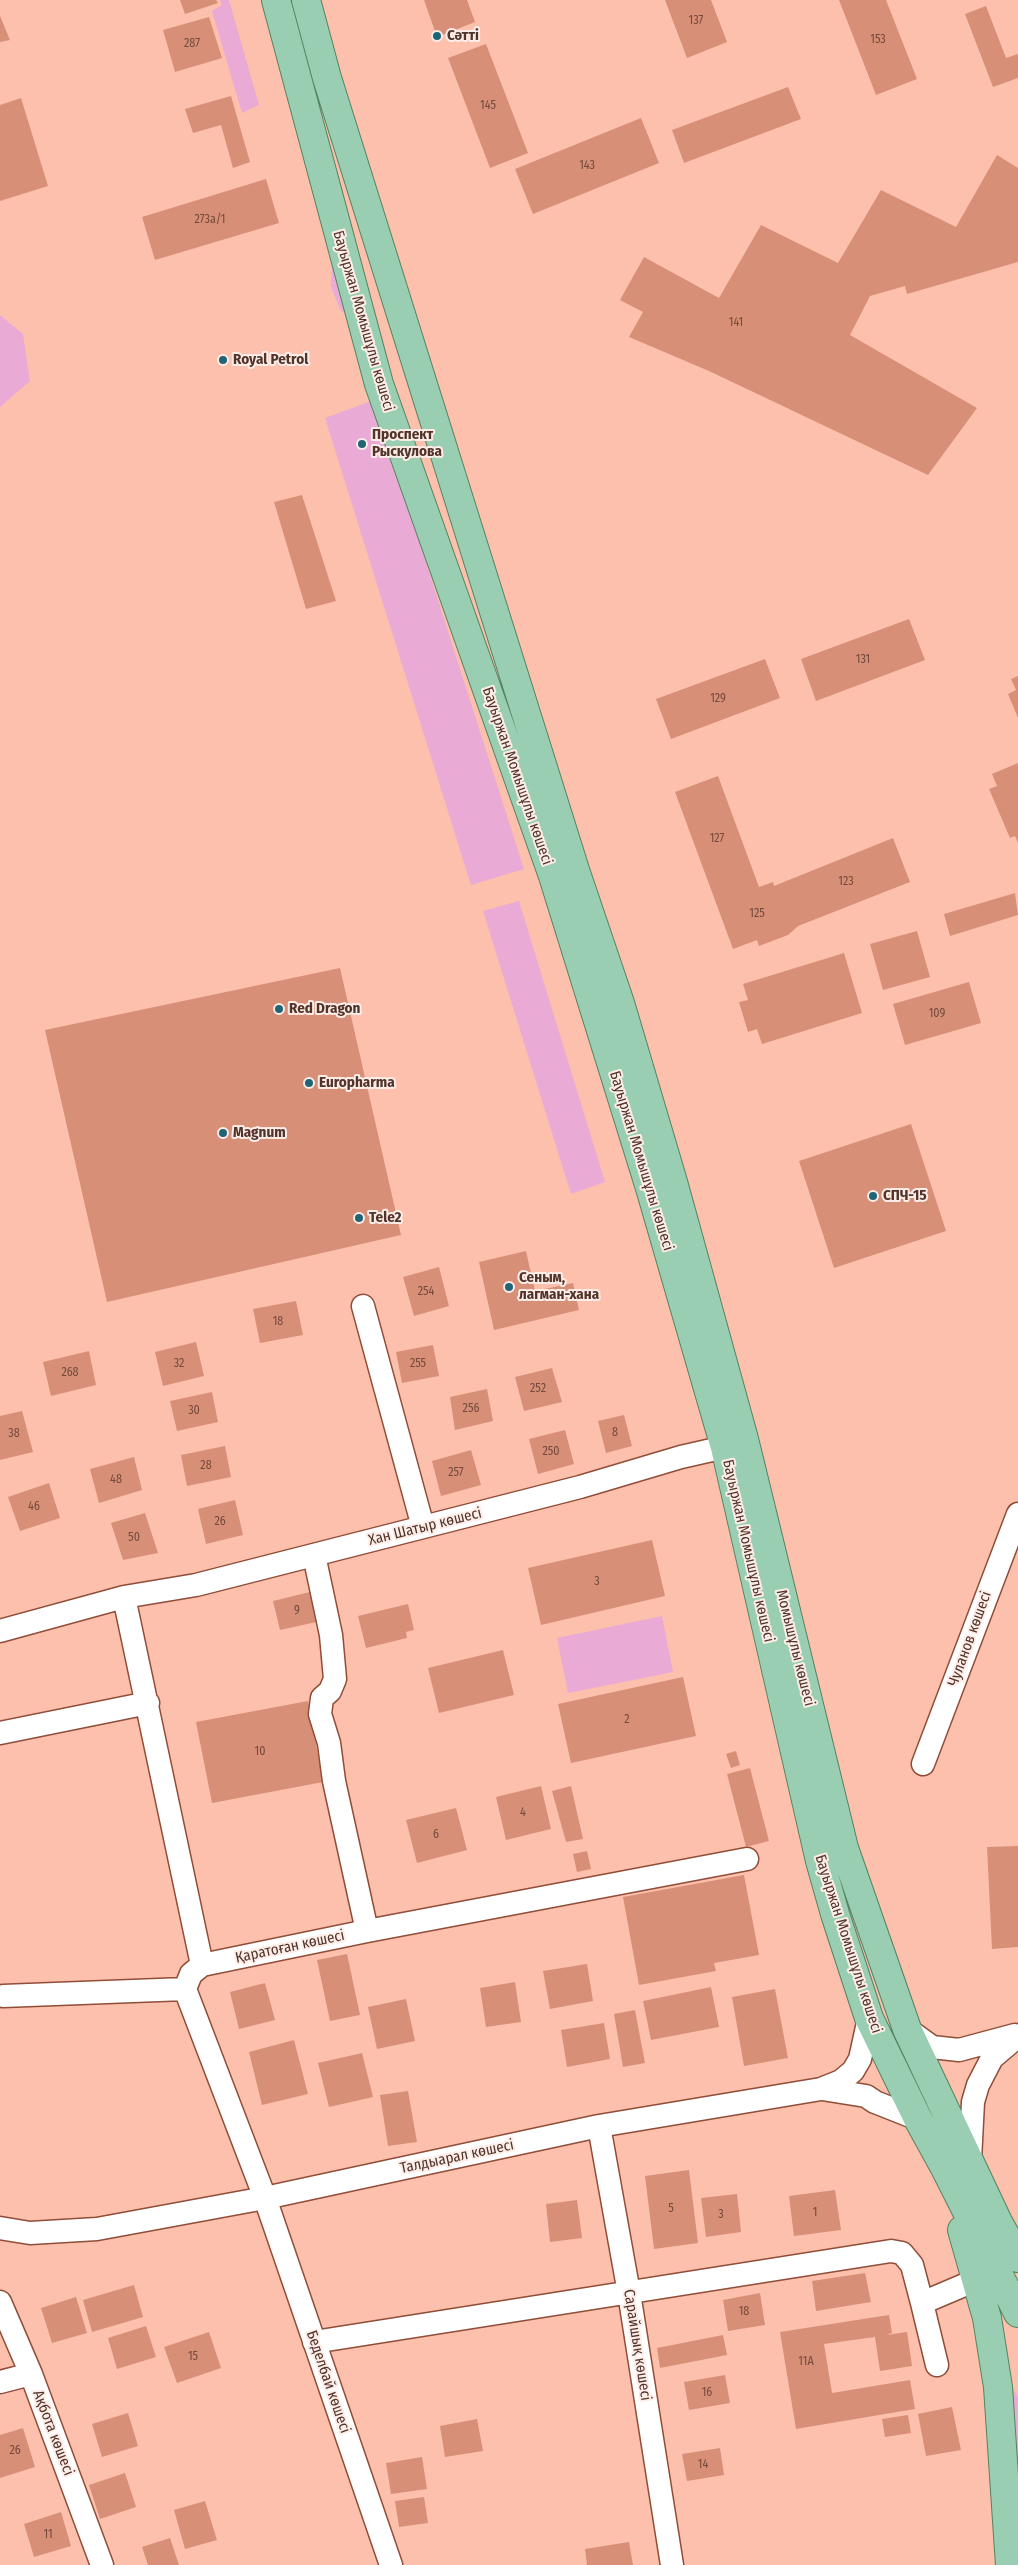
<!DOCTYPE html>
<html>
<head>
<meta charset="utf-8">
<style>
  body { margin:0 }
  canvas { display:block; background:#fdc0ac }
</style>
</head>
<body>
<canvas width="1018" height="2565"></canvas>
<script>
const c = document.querySelector('canvas').getContext('2d');
c.lineJoin = 'round';
function paint(path, color) {
  c.fillStyle = color;
  c.fill(path, 'evenodd');
}
function shape(rows) {
  const path = new Path2D();
  for (const r of rows) {
    path.moveTo(r[0], r[1]);
    for (let i = 2; i < r.length; i += 2) path.lineTo(r[i], r[i + 1]);
  }
  return path;
}
function stroke(path, color, width, dash) {
  c.strokeStyle = color;
  c.lineWidth = width;
  c.lineCap = dash ? 'butt' : 'round';
  c.setLineDash(dash || []);
  c.stroke(path);
}
function drawText(font, color, halo, rows, align = 'center') {
  c.font = font + ' "Fira Sans Condensed",sans-serif';
  c.lineWidth = 4;
  c.setLineDash([]);
  c.textBaseline = 'middle';
  c.strokeStyle = halo;
  c.fillStyle = color;
  for (const [text, x, y, turn = 0] of rows) {
    c.save();
    c.translate(x, y);
    c.rotate((+turn || 0) * Math.PI / 180);
    c.textAlign = isNaN(turn) ? turn : align;
    if (halo) c.strokeText(text, 0, 0);
    c.fillText(text, 0, 0);
    c.restore();
  }
}
paint(shape([
  [220,0,229,0,259,105,242,113,212,11,222,5],
  [332,262,356,325,340,309,331,287],
  [0,315,23,334,30,381,0,407],
  [374,400,524,869,471,885,325,418],
  [519,901,605,1182,571,1194,483,911],
  [662,1616,673,1672,568,1693,557,1638],
  [1006,2374,1018,2398,1018,2556]
]), '#eaaad6');
paint(shape([
  [180,0,216,0,218,3,185,14],
  [424,0,467,0,475,22,437,37],
  [665,0,711,0,727,42,687,58],
  [839,0,886,0,917,79,876,95],
  [986,6,1006,58,1018,54,1018,78,993,87,965,14],
  [0,16,10,40,0,42],
  [209,17,222,58,175,72,163,30],
  [486,44,528,153,490,168,448,58],
  [788,87,801,119,684,163,672,130],
  [231,96,250,162,233,168,221,125,193,133,185,109],
  [21,98,48,186,0,201,0,105],
  [641,118,659,163,533,214,515,169],
  [997,155,1018,168,1018,262,907,294,905,286,870,296,850,335,977,408,928,475,709,371,629,337,643,312,620,300,644,257,719,298,761,225,838,263,881,190,956,227],
  [266,179,279,223,155,260,142,217],
  [302,495,336,601,306,609,274,502],
  [909,619,925,660,816,701,801,659],
  [765,659,780,698,671,739,656,699],
  [1018,676,1018,718,1008,694,1016,690,1011,679],
  [1018,763,1018,843,1015,836,1010,838,989,789,997,786,992,774],
  [718,776,759,887,773,882,774,886,893,838,910,882,798,926,788,935,759,946,757,940,733,949,675,792],
  [1015,893,1018,915,950,936,944,914],
  [917,931,930,977,883,990,870,944],
  [844,953,862,1013,762,1044,757,1029,748,1032,739,1002,748,1000,743,984],
  [340,968,401,1235,107,1302,45,1030],
  [969,982,981,1023,905,1045,893,1004],
  [911,1124,946,1231,834,1268,799,1161],
  [526,1251,535,1291,573,1283,579,1310,494,1330,479,1262],
  [439,1267,449,1306,414,1316,403,1277],
  [296,1301,303,1335,260,1343,253,1309],
  [196,1342,204,1376,163,1386,155,1352],
  [433,1345,439,1376,402,1383,396,1352],
  [89,1351,96,1385,51,1396,43,1362],
  [552,1368,562,1402,524,1411,515,1377],
  [487,1389,493,1421,455,1430,450,1397],
  [212,1392,218,1422,177,1431,170,1401],
  [22,1411,33,1452,0,1460,0,1416],
  [624,1415,632,1446,606,1453,598,1421],
  [565,1430,574,1464,538,1474,529,1439],
  [225,1446,231,1477,187,1486,181,1455],
  [471,1450,481,1485,441,1496,432,1461],
  [134,1457,142,1490,99,1503,90,1469],
  [49,1483,60,1518,20,1531,8,1497],
  [235,1500,243,1535,206,1544,198,1509],
  [145,1513,158,1553,123,1560,111,1523],
  [652,1540,665,1596,541,1625,528,1568],
  [314,1591,321,1621,280,1630,273,1601],
  [408,1604,414,1630,406,1632,407,1638,366,1648,358,1616],
  [503,1650,514,1695,439,1713,428,1668],
  [683,1677,696,1736,571,1763,558,1704],
  [308,1701,323,1782,212,1803,196,1722],
  [736,1751,740,1765,731,1768,726,1754],
  [750,1768,769,1841,746,1847,727,1774],
  [541,1786,551,1829,506,1840,496,1797],
  [571,1786,583,1839,566,1842,552,1791],
  [456,1808,467,1850,417,1863,406,1820],
  [1018,1846,1018,1947,992,1949,987,1847],
  [587,1851,591,1869,577,1872,573,1854],
  [744,1875,759,1955,714,1963,716,1971,639,1985,623,1897],
  [347,1954,360,2015,330,2021,317,1960],
  [587,1964,593,2001,550,2009,543,1971],
  [515,1982,521,2022,486,2027,480,1988],
  [265,1983,275,2020,239,2029,230,1992],
  [711,1987,719,2027,651,2040,643,2001],
  [775,1989,788,2058,744,2066,732,1997],
  [406,1999,415,2041,377,2049,368,2007],
  [635,2010,645,2063,623,2067,614,2014],
  [604,2023,610,2059,567,2067,561,2030],
  [294,2040,308,2094,262,2105,249,2052],
  [362,2053,373,2097,329,2107,318,2063],
  [408,2091,417,2142,388,2146,380,2095],
  [689,2170,698,2243,654,2249,645,2176],
  [835,2190,841,2230,794,2236,789,2196],
  [737,2194,741,2232,706,2237,701,2198],
  [577,2200,582,2238,550,2242,546,2204],
  [865,2273,871,2302,816,2311,812,2281],
  [134,2285,143,2317,92,2332,83,2300],
  [760,2293,765,2325,728,2331,723,2300],
  [76,2297,87,2333,52,2343,41,2308],
  [889,2315,892,2333,886,2335,907,2332,912,2366,880,2371,875,2337,824,2344,832,2393,910,2380,915,2409,796,2429,780,2332],
  [146,2326,156,2357,117,2369,108,2338],
  [209,2332,221,2368,177,2383,164,2347],
  [723,2335,727,2355,660,2368,657,2348],
  [725,2375,730,2403,689,2410,684,2382],
  [952,2407,961,2450,926,2456,918,2414],
  [128,2413,138,2446,102,2457,92,2424],
  [908,2415,911,2433,885,2437,882,2419],
  [477,2419,483,2451,445,2457,440,2426],
  [23,2428,35,2467,0,2478,0,2435],
  [720,2448,724,2475,687,2481,682,2454],
  [422,2457,427,2489,391,2494,386,2463],
  [125,2473,136,2507,100,2519,89,2485],
  [424,2497,428,2523,399,2527,395,2501],
  [205,2501,217,2540,185,2549,174,2510],
  [61,2512,71,2546,34,2557,24,2524],
  [170,2538,179,2565,148,2565,142,2547],
  [629,2542,633,2565,587,2565,585,2549]
]), '#d88f77');
const street = shape([
  [363,1306,423,1527],
  [314,1555,331,1635,335,1679,330,1691,322,1698,320,1714,329,1743,334,1781,367,1931],
  [124,1597,202,1965,367,1931,747,1859],
  [0,1631,124,1597,196,1585,580,1487,681,1457,725,1447],
  [0,1733,148,1703],
  [923,1764,1018,1514],
  [202,1965,191,1974,185,1989,265,2198,391,2565],
  [3,1996,185,1989],
  [907,2029,932,2047,959,2050,1015,2035],
  [822,2089,866,2096,875,2102,918,2119],
  [599,2126,629,2293,672,2565],
  [970,2160,973,2102,978,2085,992,2058,1018,2036],
  [0,2228,30,2233,97,2229,265,2198,599,2126,821,2089,841,2081,853,2071,860,2059,869,2018],
  [0,2302,31,2374,102,2565],
  [922,2303,937,2365],
  [314,2342,891,2251,902,2253,912,2265,922,2303,976,2280],
  [0,2382,31,2374]
]);
const primary = shape([
  [276,0,379,384,553,876,650,1188,725,1447,820,1861,835,1914,869,2018,918,2119,945,2168,1018,2313],
  [306,0,327,78,575,870,620,1003,673,1182,744,1439,844,1848,907,2029,998,2222,1018,2258],
  [962,2230,987,2318,998,2387,1010,2565]
]);
stroke(street, '#904d38', 25);
stroke(primary, '#548261', 30);
stroke(street, '#fff', 22);
stroke(primary, '#9aceb2', 28);
for (const [x, y, r, color] of [
  [437,36,5,"#206476"],
  [223,360,5,"#206476"],
  [362,444,5,"#206476"],
  [279,1009,5,"#206476"],
  [309,1083,5,"#206476"],
  [223,1133,5,"#206476"],
  [873,1196,5,"#206476"],
  [359,1218,5,"#206476"],
  [509,1287,5,"#206476"]
]) {
  const dot = new Path2D();
  dot.arc(x, y, r, 0, 2 * Math.PI);
  c.fillStyle = color;
  c.fill(dot);
  stroke(dot, '#fdede8', 2);
}
drawText('12px', '#734a3c', null, [
  ["137",696,21],
  ["153",878,40],
  ["287",192,44],
  ["145",488,106],
  ["143",587,166],
  ["273а/1",210,220],
  ["141",736,323],
  ["131",863,660],
  ["129",718,699],
  ["127",717,839],
  ["123",846,882],
  ["125",757,914],
  ["109",937,1014],
  ["254",426,1292],
  ["18",278,1322],
  ["32",179,1364],
  ["255",418,1364],
  ["268",70,1373],
  ["252",538,1389],
  ["256",471,1409],
  ["30",194,1411],
  ["8",615,1433],
  ["38",14,1434],
  ["250",551,1452],
  ["28",206,1466],
  ["257",456,1473],
  ["48",116,1480],
  ["46",34,1507],
  ["26",220,1522],
  ["50",134,1538],
  ["3",597,1582],
  ["9",297,1611],
  ["2",627,1720],
  ["10",260,1752],
  ["4",523,1813],
  ["6",436,1835],
  ["5",671,2209],
  ["1",815,2213],
  ["3",721,2215],
  ["18",744,2312],
  ["15",193,2357],
  ["11А",806,2362],
  ["16",707,2393],
  ["26",15,2451],
  ["14",703,2465],
  ["11",48,2535]
]);
drawText('bold 15px', '#513329', '#fdede8', [
  ["Сәтті",447,36],
  ["Royal Petrol",233,360],
  ["Проспект",372,435],
  ["Рыскулова",372,452],
  ["Red Dragon",289,1009],
  ["Europharma",319,1083],
  ["Magnum",233,1133],
  ["СПЧ-15",883,1196],
  ["Tele2",369,1218],
  ["Сеным,",519,1278],
  ["лагман-хана",519,1295]
], 'left');
drawText('15px', '#513329', '#fdede8', [
  ["Бауыржан Момышұлы көшесі",363,321,74],
  ["Бауыржан Момышұлы көшесі",517,776,71],
  ["Бауыржан Момышұлы көшесі",641,1161,73],
  ["Хан Шатыр көшесі",425,1527,-14],
  ["Бауыржан Момышұлы көшесі",748,1551,77],
  ["Чуланов көшесі",970,1639,-70],
  ["Момышұлы көшесі",795,1648,76],
  ["Бауыржан Момышұлы көшесі",848,1944,72],
  ["Қаратоған көшесі",290,1947,-12],
  ["Талдыарал көшесі",457,2157,-12],
  ["Сарайшық көшесі",637,2345,81],
  ["Беделбай көшесі",328,2382,71],
  ["Ақбота көшесі",53,2433,69]
]);
</script>
</body>
</html>
